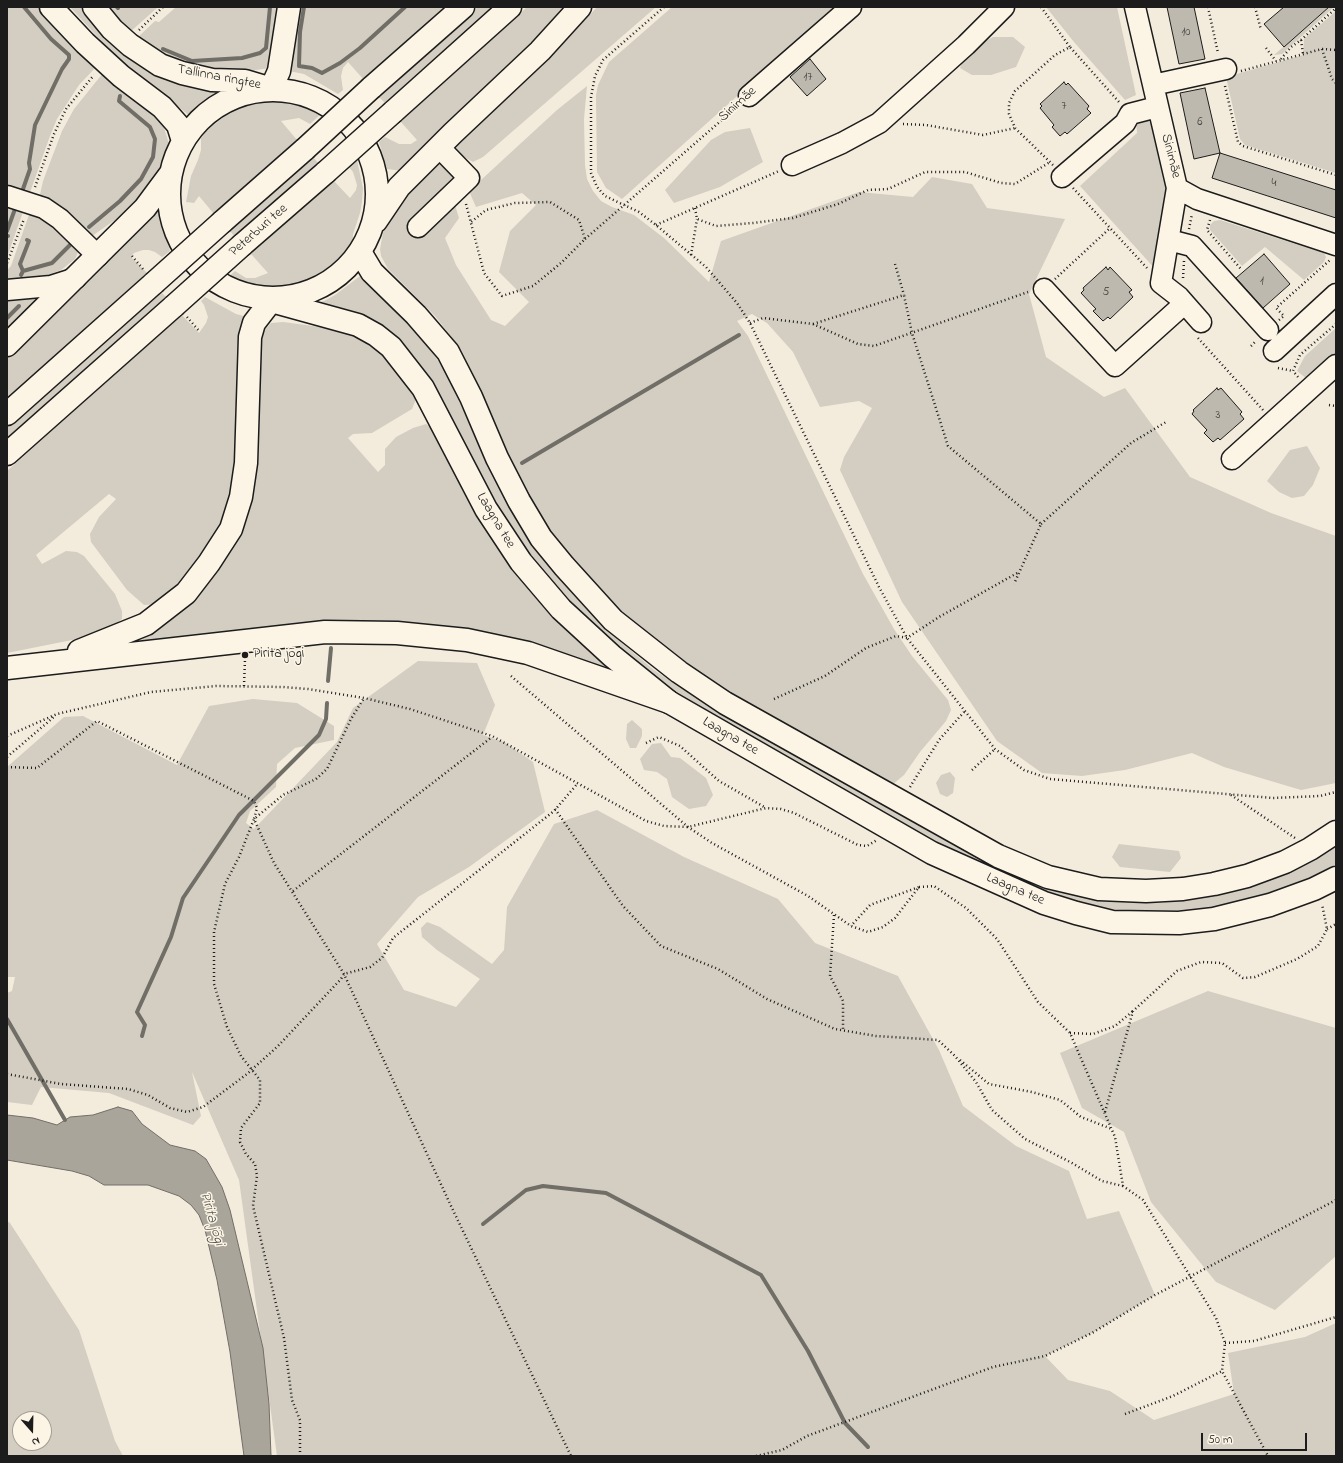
<!DOCTYPE html>
<html>
<head>
<meta charset="utf-8">
<style>
  body { margin:0 }
  #map { position:relative; width:1343px; height:1463px; overflow:hidden; background:#f3ecdd; font-family:"Indie Flower",sans-serif }
  canvas { display:block }
  .frame { position:absolute; inset:0; border:8px solid #1c1c1c; pointer-events:none }
  .north { position:absolute; left:12px; top:1411px; width:40px; height:40px; box-sizing:border-box; background:#fcf5e5; border:1px solid #a29e95; border-radius:50%; rotate:160deg; font-size:11px; font-weight:700; line-height:16px; text-align:center; color:#1c1c1c }
  .north::after { content:''; display:block; margin:auto; width:14px; height:18px; background:#1c1c1c; clip-path:polygon(50% 0,100% 100%,50% 72%,0 100%) }
  .scale { position:absolute; left:1201px; top:1433px; width:106px; height:18px; box-sizing:border-box; border:2px solid #1c1c1c; border-top:0; padding-left:5px; font-size:12px; line-height:14px; white-space:nowrap; color:#1c1c1c; -webkit-text-stroke:3px #fcf5e5; paint-order:stroke }
</style>
</head>
<body>
<div id="map">
<canvas width="1343" height="1463"></canvas>
<div class="frame"></div>
<div class="north">N</div>
<div class="scale">50 m</div>
</div>
<script>
const c = document.querySelector('canvas').getContext('2d');
c.lineJoin = 'round';
function paint(path, color) {
  c.fillStyle = color;
  c.fill(path, 'evenodd');
}
function shape(rows) {
  const path = new Path2D();
  for (const r of rows) {
    if (r.length === 3) {
      path.moveTo(r[0] + r[2], r[1]);
      path.arc(r[0], r[1], r[2], 0, 2 * Math.PI);
      continue;
    }
    path.moveTo(r[0], r[1]);
    for (let i = 2; i < r.length; i += 2) path.lineTo(r[i], r[i + 1]);
  }
  return path;
}
function stroke(path, color, width, dash) {
  c.strokeStyle = color;
  c.lineWidth = width;
  c.lineCap = dash ? 'butt' : 'round';
  c.setLineDash(dash || []);
  c.stroke(path);
}
function drawText(font, color, halo, rows, align = 'center') {
  c.font = font + ' "Indie Flower",sans-serif';
  c.lineWidth = 3;
  c.setLineDash([]);
  c.textBaseline = 'middle';
  c.strokeStyle = halo;
  c.fillStyle = color;
  for (const [text, x, y, turn = 0] of rows) {
    c.save();
    c.translate(x, y);
    c.rotate((+turn || 0) * Math.PI / 180);
    c.textAlign = isNaN(turn) ? turn : align;
    if (halo) c.strokeText(text, 0, 0);
    c.fillText(text, 0, 0);
    c.restore();
  }
}
paint(shape([
  [7,7,37,7,96,67,79,85,57,119,50,136,7,257],
  [70,7,84,7,148,70,165,79,184,85,204,88,232,89,201,107,191,117,115,56],
  [106,7,158,7,129,33],
  [176,7,279,7,270,68,249,71,195,67,172,60,136,39,155,21,159,22],
  [297,7,446,7,364,80,348,62,343,68,341,76,343,90,338,94,304,74,289,71,293,59],
  [478,7,494,7,386,104,378,96],
  [527,7,568,7,536,41,403,171,387,169,379,142,385,137,399,144,411,144,417,140,400,121],
  [597,7,656,7,483,157,473,162,459,154,456,147,459,138,511,94,557,50],
  [672,7,841,7,763,73,622,199,606,188,597,172,596,95,598,85,609,62],
  [1046,7,1117,7,1136,95,1125,100,1074,42],
  [1329,7,1334,7,1282,54,1274,55],
  [1336,11,1336,173,1245,145,1240,139,1226,77,1303,55,1304,39],
  [993,37,1013,37,1025,47,1016,67,991,75,972,75,960,68,966,52],
  [103,73,149,111,160,123,164,128,169,144,165,161,160,175,128,211,92,236,39,199,43,181,62,131,74,109],
  [587,86,584,119,585,165,587,179,593,191,601,201,612,207,634,215,664,238,709,282,721,241,859,192,913,197,932,177,972,184,987,208,1065,219,1029,294,1046,357,1104,397,1125,388,1190,477,1271,513,1336,536,1336,783,1301,790,1224,767,1192,753,1125,770,1082,776,1042,773,997,741,902,602,840,470,844,457,872,408,859,401,820,407,793,352,767,323,752,314,737,321,748,336,863,574,894,629,912,656,948,700,951,710,946,721,920,752,904,775,892,785,711,683,625,618,587,578,552,534,516,475,491,419,477,382,461,349,435,316,388,269,381,256,380,249,383,233,391,215,404,197,432,165,441,163,455,178,455,205,459,218,445,238,456,265,491,320,505,326,529,302,499,272,510,231,536,205,522,193,476,207,469,191,557,110],
  [269,101,289,101,321,114,310,124,299,118,281,121,297,140,214,214,199,196,194,203,186,202,191,176,198,160,201,150,201,138,206,131,230,112,241,107],
  [1136,119,1148,120,1155,127,1169,193,1157,271,1080,186,1137,133],
  [750,128,763,162,720,187,674,203,665,190,711,140,725,132],
  [312,156,319,164,236,238,229,230],
  [357,160,363,188,362,202,360,213,353,234,352,257,345,264,330,276,306,288,282,292,255,290,226,279,235,271,246,278,255,278,268,273,251,254,333,180,350,198,356,190,357,185,353,172,349,167],
  [31,209,42,214,75,244,78,252,75,259,61,270,32,281,7,282,7,270,11,266],
  [158,209,170,251,162,257,155,252,149,250,143,250,134,253,131,257,148,274,7,399,7,357,124,246],
  [1220,220,1324,253,1326,257,1324,262,1304,280,1265,247,1242,266,1210,230,1210,225,1214,221],
  [360,276,375,292,414,330,432,352,445,371,501,493,527,534,553,570,588,611,623,644,654,670,722,715,968,853,1018,878,1058,891,1113,901,1159,903,1196,899,1249,887,1336,843,1336,864,1295,886,1225,906,1181,911,1138,912,1102,908,1073,901,1022,886,972,864,933,840,867,805,653,680,582,621,508,535,423,373,306,306,324,301,335,295],
  [160,291,168,299,7,442,7,427],
  [41,294,42,302,7,335,7,297],
  [205,297,236,314,247,317,235,481,225,513,211,544,173,592,156,604,144,605,127,590,91,542,90,534,99,517,116,499,109,494,36,555,42,564,66,551,77,552,84,556,115,594,122,611,122,619,111,627,82,638,7,653,7,471,182,315,199,333,206,323,208,317,204,305,201,301],
  [283,322,343,330,362,338,379,348,416,394,416,399,412,409,372,433,353,434,348,438,378,472,385,465,385,449,396,437,413,428,426,424,433,429,476,509,624,677,477,634,116,648,218,568,258,346,264,331,271,323],
  [1336,328,1336,353,1307,379,1297,371,1305,356],
  [1307,446,1320,468,1313,485,1304,496,1292,498,1279,492,1267,481,1290,450],
  [418,661,477,663,495,705,483,735,504,742,533,762,545,812,469,867,418,897,377,944,404,990,456,1007,480,979,437,950,422,937,421,928,427,922,440,927,492,964,504,950,507,907,554,824,597,810,684,857,778,899,815,943,898,976,939,1050,963,1106,1016,1146,1069,1171,1087,1219,1119,1211,1155,1295,1092,1333,1045,1356,1068,1380,1110,1391,1154,1420,1234,1394,1228,1353,1305,1337,1336,1323,1336,1456,277,1456,239,1180,192,1072,201,1116,193,1125,109,1093,41,1087,32,1105,7,1102,7,993,12,991,15,977,7,977,7,767,64,717,83,716,177,765,209,706,253,699,297,703,334,726,334,740,295,748,277,764,276,787,250,811,246,823,254,829,337,742,353,708],
  [632,720,642,729,642,736,636,748,630,748,626,739,627,724],
  [661,743,671,757,680,758,706,778,713,795,706,806,689,809,672,797,667,779,657,772,644,770,640,759,652,744],
  [950,772,955,778,953,793,947,797,940,794,936,783,941,775],
  [1119,844,1179,851,1181,858,1170,872,1120,867,1112,857],
  [1208,991,1336,1028,1336,1256,1275,1310,1216,1282,1151,1202,1124,1132,1082,1108,1060,1053],
  [7,1221,10,1223,79,1330,115,1441,123,1456,7,1456],
  [20,1419,44,1419,44,1443,20,1443]
]), '#d3cec1');
const water = shape([
  [118,1107,132,1111,142,1124,170,1145,195,1151,206,1159,222,1187,230,1210,263,1348,269,1404,271,1456,244,1456,230,1352,217,1280,205,1230,199,1215,191,1205,179,1196,148,1185,104,1185,89,1176,72,1171,7,1160,7,1115,33,1118,57,1125,70,1117,93,1115,118,1107]
]);
paint(water, '#aaa59b');
stroke(water, '#716e68', 1);
stroke(shape([
  [117,7,118,8],
  [304,7,300,32,299,66,312,68,322,73,340,63,360,48,405,7],
  [163,49,192,61,242,58,260,53,266,48,270,7],
  [23,189,30,169,29,163,35,125,62,69,69,59,69,55,51,39,24,7],
  [89,227,120,201,141,179,153,157,155,139,150,127,119,101,120,96],
  [7,231,15,209],
  [7,236,8,236],
  [23,271,20,264,29,241,27,240],
  [21,275,23,271,52,263,70,245],
  [7,318,19,306],
  [522,463,739,335],
  [328,681,331,648],
  [7,1019,65,1120],
  [142,1036,145,1025,137,1012,171,937,183,898,239,815,319,735,326,719,327,703],
  [483,1224,526,1190,543,1186,606,1193,761,1275,808,1351,845,1423,868,1447]
]), '#716e68', 4);
const building = shape([
  [1167,7,1194,7,1205,59,1179,64,1167,7],
  [1284,7,1329,7,1284,47,1264,24,1284,7],
  [810,59,826,79,807,96,790,77,810,59],
  [1064,82,1066,85,1068,83,1089,106,1087,109,1091,113,1067,134,1065,132,1060,136,1052,127,1054,125,1040,108,1042,106,1040,104,1064,82],
  [1205,88,1220,153,1194,159,1180,93,1205,88],
  [1220,153,1336,190,1336,218,1212,178,1220,153],
  [1264,254,1290,284,1263,308,1236,278,1264,254],
  [1106,267,1108,270,1110,267,1132,290,1129,292,1133,297,1110,319,1108,317,1103,321,1093,311,1096,309,1081,293,1084,290,1083,288,1106,267],
  [1217,388,1218,390,1221,388,1242,412,1240,414,1244,419,1220,440,1218,438,1213,442,1204,433,1207,430,1192,414,1194,411,1193,410,1217,388]
]);
paint(building, '#beb9ae');
stroke(building, '#1c1c1c', 1);
const minor = shape([
  [1135,7,1177,188,1197,199,1336,245],
  [1153,83,1162,83,1226,69],
  [749,96,851,7],
  [792,165,842,143,879,123,966,45,1004,7],
  [1062,177,1125,123,1130,114,1157,107],
  [1177,188,1161,283,1179,297,1201,322],
  [7,196,44,208,60,219,98,256],
  [418,227,469,178,439,147],
  [1169,240,1192,246,1268,330],
  [1044,289,1115,366,1184,304],
  [7,290,51,286,76,278],
  [1274,351,1336,294],
  [1232,459,1336,365]
]);
const major = shape([
  [360,252,372,272,416,315,448,352,471,397,497,458,519,501,541,538,564,566,613,620,679,672,725,703,998,856,1048,877,1099,889,1146,891,1183,889,1214,884,1247,876,1285,862,1310,849,1336,832],
  [271,301,358,325,376,335,391,347,423,388,486,509,521,562,561,609,612,656,669,702,932,853,1044,903,1076,913,1112,922,1179,923,1214,919,1270,905,1314,889,1336,878]
]);
const highway = shape([
  [51,7,85,43,121,76,162,107,178,125,183,141],
  [94,7,112,29,130,45,160,65,182,73,212,80,245,81,265,87],
  [371,88,463,7],
  [271,89,279,71,289,7],
  [273,194,104],
  [393,112,510,7],
  [376,221,399,187,453,133,540,51,580,7],
  [222,222,305,149],
  [242,245,326,172],
  [7,345,145,208,171,173],
  [7,414,154,283],
  [7,454,174,306],
  [79,651,146,624,186,593,209,563,231,529,241,497,246,463,250,337,254,323,271,301],
  [7,668,325,632,397,633,467,640,528,653,669,702]
]);
stroke(minor, '#1c1c1c', 23);
stroke(major, '#1c1c1c', 25);
stroke(highway, '#1c1c1c', 25);
stroke(shape([
  [664,7,603,60,595,76,591,97,591,173,597,187,605,196,639,212,656,225,706,267,737,303,750,323,879,587,907,638,995,749,1024,770,1050,779,1273,798,1320,796,1336,792],
  [1041,7,1070,47],
  [1208,7,1218,53],
  [1255,7,1261,30],
  [139,30,163,7],
  [1301,40,1336,8],
  [1266,48,1276,61],
  [1322,49,1332,79,1336,83],
  [1281,59,1291,47,1301,40,1303,54],
  [1241,71,1322,49,1336,50],
  [1225,86,1238,142,1243,146,1336,175],
  [903,124,926,125,983,135,1015,128],
  [1053,165,1015,128,1009,114,1009,103,1015,91,1055,55,1070,47,1119,102],
  [35,187,54,134,66,109,94,75],
  [1073,188,1147,268],
  [466,204,484,273,502,296,533,286,561,263,585,239,579,220,550,202,515,203,486,210,471,222],
  [695,208,697,219,716,226,753,223,793,218,838,204,868,190,888,189,925,172,965,172,1001,183,1015,184,1050,162],
  [1210,220,1207,230,1241,269],
  [656,225,779,171],
  [1189,229,1192,214],
  [585,239,738,106],
  [691,255,697,219],
  [132,256,143,269],
  [7,263,24,219],
  [895,264,904,295],
  [1183,278,1184,261],
  [1055,279,1109,229],
  [187,317,200,332],
  [1279,320,1284,316,1276,308,1330,260],
  [750,323,763,318,813,324,858,344,874,346,1028,292],
  [813,324,904,295,912,333,948,446,1041,524,1014,584],
  [1198,338,1263,410],
  [1251,346,1256,341],
  [1278,368,1293,371],
  [1298,377,1293,371,1300,355,1336,324],
  [1329,405,1336,406],
  [1041,524,1131,443,1166,422],
  [511,676,688,827,712,843,808,896,851,926,868,932,883,927,895,918,919,887,870,905,851,926],
  [244,686,245,659],
  [774,699,825,676,866,648,896,636,907,638,939,617,1019,572],
  [7,736,57,714,151,692,216,686,283,687,308,689,364,698,410,709,492,736,646,821,664,826,688,827,766,808,781,809,794,813,858,845,867,846,877,840],
  [646,743,659,737,680,746,719,781,766,808],
  [7,757,55,716],
  [7,767,37,768,97,721,254,801,257,808,254,819,274,863,344,974,451,1206,571,1456],
  [972,770,995,749],
  [910,787,939,740,964,712],
  [1231,795,1295,838],
  [555,809,623,906,661,946,718,969,767,999,835,1029,876,1036,938,1040,955,1056,976,1082,992,1110,1025,1139,1072,1163,1102,1181,1123,1186],
  [919,887,934,886,966,908,997,939,1038,1002,1070,1033,1115,1137,1123,1186,1143,1200,1216,1318,1225,1343,1222,1371,1268,1456],
  [293,891,492,737],
  [834,915,830,976,843,1001,843,1030],
  [1327,929,1336,924],
  [1070,1033,1093,1034,1115,1026,1133,1011],
  [960,1060,989,1084,1032,1092,1060,1100,1081,1117,1112,1129],
  [7,1074,61,1084,128,1089,148,1095,170,1108,187,1112,203,1107,247,1074,278,1046,341,979,344,974,370,967,382,958,393,938,554,811,578,783],
  [1105,1112,1133,1011,1177,971,1201,962,1222,963,1243,978,1255,977,1297,959,1318,946,1327,929,1322,904],
  [1225,1343,1254,1341,1336,1317],
  [1125,1414,1173,1396,1222,1371],
  [300,1456,300,1420,292,1400,284,1338,253,1206,257,1176,255,1164,246,1154,240,1142,241,1128,260,1103,260,1080,241,1056,227,1027,214,984,214,932,225,884,239,857,254,819,283,795,316,779,327,769,351,719,364,698],
  [756,1456,782,1450,807,1436,993,1367,1045,1356,1092,1333,1155,1295,1336,1200]
]), '#1c1c1c', 2.5, [1, 3]);
stroke(minor, '#fcf5e5', 20);
stroke(major, '#fcf5e5', 22);
stroke(highway, '#fcf5e5', 22);
const highwayBridge = shape([
  [305,149,371,88],
  [326,172,393,112],
  [154,283,222,222],
  [174,306,242,245]
]);
stroke(highwayBridge, '#1c1c1c', 25, []);
stroke(highwayBridge, '#fcf5e5', 22);
for (const [x, y, r, color] of [
  [245,655,4,"#1c1c1c"]
]) {
  const dot = new Path2D();
  dot.arc(x, y, r, 0, 2 * Math.PI);
  c.fillStyle = color;
  c.fill(dot);
  stroke(dot, '#fcf5e5', 1.5);
}
drawText('12px', '#444340', null, [
  ["10",1186,33],
  ["17",808,78],
  ["7",1064,107],
  ["6",1200,123],
  ["4",1274,184],
  ["1",1262,282],
  ["5",1106,293],
  ["3",1218,416]
]);
drawText('14px', '#1c1c1c', '#fcf5e5', [
  ["Tallinna ringtee",219,78,11],
  ["Sinimäe",738,105,-42],
  ["Sinimäe",1170,156,76],
  ["Peterburi tee",259,231,-41],
  ["Laagna tee",495,521,59],
  ["Laagna tee",730,737,30],
  ["Laagna tee",1015,890,23]
]);
drawText('14px', '#1c1c1c', '#fcf5e5', [
  ["Pirita jõgi",253,655]
], 'left');
drawText('italic 15px', '#55534f', '#fcf5e5', [
  ["Pirita jõgi",211,1219,74]
]);
</script>
</body>
</html>
